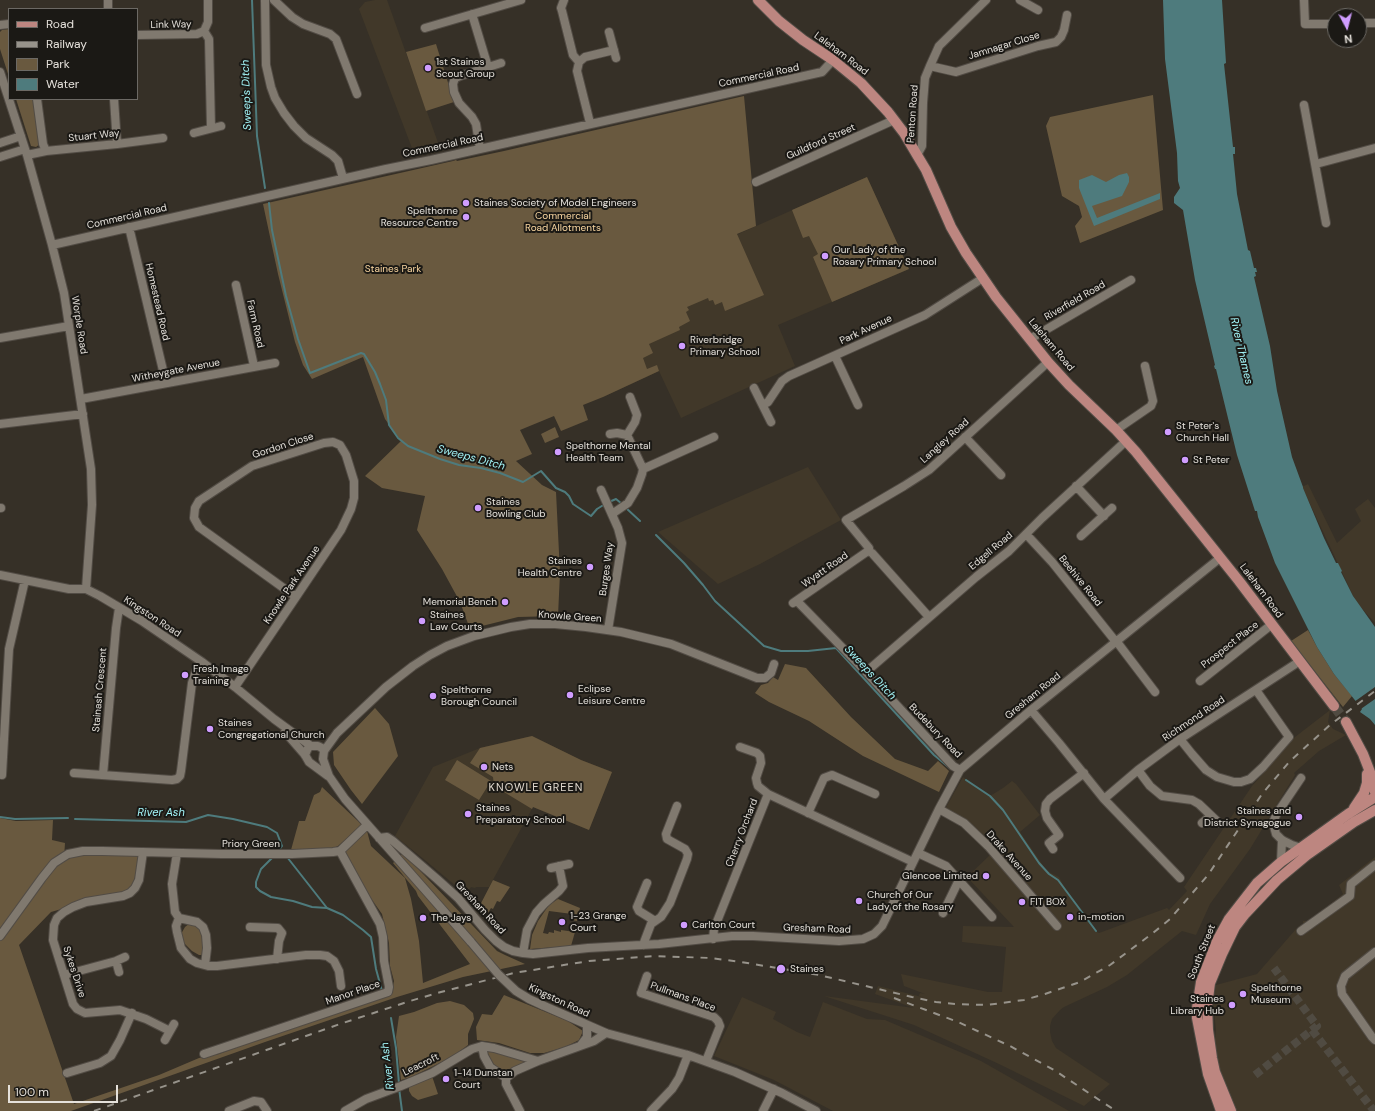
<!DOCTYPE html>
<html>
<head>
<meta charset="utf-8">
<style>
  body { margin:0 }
  #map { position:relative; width:1375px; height:1111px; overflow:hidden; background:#363027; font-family:"DM Sans",sans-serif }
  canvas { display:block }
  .legend { position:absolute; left:8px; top:8px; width:130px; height:92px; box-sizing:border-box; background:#1b1915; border:1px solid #6c6964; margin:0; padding:5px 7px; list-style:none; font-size:12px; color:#e5e1db }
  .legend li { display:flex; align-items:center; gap:8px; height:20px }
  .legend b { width:20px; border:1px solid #6c6964 }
  .north { position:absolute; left:1327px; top:8px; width:40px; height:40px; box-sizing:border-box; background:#1b1915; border:1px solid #6c6964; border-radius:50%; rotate:173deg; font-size:11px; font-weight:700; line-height:16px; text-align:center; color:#e5e1db }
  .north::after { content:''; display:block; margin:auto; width:14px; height:18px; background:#d09dff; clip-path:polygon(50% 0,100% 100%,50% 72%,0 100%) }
  .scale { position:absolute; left:8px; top:1085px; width:110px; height:18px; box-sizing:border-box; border:2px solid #e5e1db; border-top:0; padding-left:5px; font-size:12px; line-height:14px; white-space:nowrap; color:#e5e1db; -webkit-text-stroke:3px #1b1915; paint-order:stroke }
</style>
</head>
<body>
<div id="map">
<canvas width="1375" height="1111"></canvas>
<ul class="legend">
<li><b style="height:5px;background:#bd8680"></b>Road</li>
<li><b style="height:5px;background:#97938b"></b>Railway</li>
<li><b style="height:11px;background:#69593f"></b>Park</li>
<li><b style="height:11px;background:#4e7b7d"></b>Water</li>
</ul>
<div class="north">N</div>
<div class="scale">100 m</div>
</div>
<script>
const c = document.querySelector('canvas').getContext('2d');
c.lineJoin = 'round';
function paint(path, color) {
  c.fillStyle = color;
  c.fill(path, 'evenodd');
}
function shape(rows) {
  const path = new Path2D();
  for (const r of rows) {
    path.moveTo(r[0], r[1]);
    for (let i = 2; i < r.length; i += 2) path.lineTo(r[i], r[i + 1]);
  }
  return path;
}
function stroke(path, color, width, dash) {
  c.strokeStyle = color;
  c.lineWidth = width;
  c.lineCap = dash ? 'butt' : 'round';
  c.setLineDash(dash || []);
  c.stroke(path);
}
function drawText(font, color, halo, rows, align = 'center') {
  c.font = font + ' "DM Sans",sans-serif';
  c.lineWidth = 4;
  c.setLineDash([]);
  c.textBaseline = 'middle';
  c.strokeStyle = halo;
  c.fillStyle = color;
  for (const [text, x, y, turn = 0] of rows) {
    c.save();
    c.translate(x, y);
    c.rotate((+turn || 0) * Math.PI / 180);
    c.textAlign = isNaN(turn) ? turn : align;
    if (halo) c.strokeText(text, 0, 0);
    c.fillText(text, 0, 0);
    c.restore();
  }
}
paint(shape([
  [375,0,387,0,441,151,415,156,359,9,365,2],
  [867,177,909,269,778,325,795,366,681,418,659,371,603,397,562,312],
  [808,467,841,520,760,564,718,584,658,532],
  [1308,484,1337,543,1361,521,1355,509,1368,499,1375,508,1375,623,1356,602,1302,487],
  [1330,710,1328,722,1333,729,1346,735,1319,751,1294,773,1295,775,1250,849,1210,904,1196,935,1182,931,1127,975,1107,987,1064,1007,1060,1010,1052,1019,1050,1026,1050,1032,1052,1041,1056,1048,1110,1084,1084,1106,999,1064,914,1025,824,996,914,1008,875,994,878,986,926,998,919,996,920,993,925,994,904,986,901,974,988,992,1002,992,1006,947,962,942,963,926,1014,927,967,877,990,855,960,824,945,816,941,816,963,777,990,796,1003,788,1012,781,1016,784,1040,815,1020,832,1047,871,1059,877,1071,899,1094,930,1099,933,1167,908,1169,910,1187,891,1184,887,1252,786,1295,737],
  [532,736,581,760,612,772,589,830,533,807,489,887,476,887,475,888,471,887,465,895,456,886,426,861,395,836,433,767,480,748],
  [1375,857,1375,1111,1235,1111,1224,1092,1214,1047,1216,1030,1213,1002,1216,985,1257,974,1296,929,1303,924,1303,921,1309,921,1343,894,1339,885],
  [742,997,776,1012,773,1019,797,1032,810,1037,823,1002,867,1019,885,1020,981,1061,1069,1111,833,1111,774,1080,714,1056]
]), '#413829');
paint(shape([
  [9,29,9,77,0,49,0,32,2,30],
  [436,44,454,102,426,111,406,52],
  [1153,95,1163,210,1080,243,1075,226,1082,217,1079,206,1062,196,1046,126,1050,117],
  [744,96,756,226,737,234,764,295,725,311,722,302,715,305,713,300,709,301,708,298,687,307,689,310,686,312,690,321,679,327,680,330,649,344,653,353,643,358,647,369,657,365,659,371,603,397,583,405,588,420,561,431,554,416,520,430,532,454,516,461,542,485,556,492,560,573,558,616,518,617,470,629,460,602,442,569,417,530,425,496,382,488,365,476,401,441,385,419,363,357,312,379,303,365,295,342,278,274,263,204,453,161,456,160,457,161,504,151],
  [16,99,36,99,40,144,36,147,31,146],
  [867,177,909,269,832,302,813,257,818,254,809,236,803,238,792,210],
  [555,427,559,437,545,443,541,434],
  [1308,630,1317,647,1334,674,1352,696,1343,707,1291,641],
  [785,664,806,668,851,717,895,759,928,771,938,761,949,771,939,792,863,756,809,721,769,702,755,693,761,685,768,683,773,677,778,680],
  [375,708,389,724,398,756,362,804,351,790,334,765,333,752],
  [532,736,581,760,612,772,589,830,533,807,532,809,494,786,493,777,470,763,480,748],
  [457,760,491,781,479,800,445,780],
  [322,787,362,825,338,846,327,851,291,850,299,821,305,821,314,795,320,792],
  [0,818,16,821,53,820,52,840,65,843,64,858,89,851,143,852,130,893,86,902,51,912,19,945,74,1104,159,1075,199,1058,219,1054,392,991,394,981,390,966,389,943,382,914,363,887,342,851,367,831,371,846,405,878,411,899,419,941,423,983,470,964,418,896,416,891,393,863,403,853,497,951,505,955,525,964,463,977,397,997,265,1042,71,1111,0,1111],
  [493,880,510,887,500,902,497,901,493,909,491,908,488,913,478,909],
  [558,899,580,908,577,921,571,920,572,914,549,911,543,933,548,934,549,932,554,933,554,930,561,932,561,930,575,932,571,946,530,949,532,935,538,921,549,905],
  [190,923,201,927,205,941,202,955,199,955,192,951,183,942,181,934,185,927],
  [504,995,568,1021,583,1031,579,1040,565,1047,544,1053,530,1053,499,1043,477,1040,476,1027,482,1014,492,1015],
  [450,1001,464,1005,473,1013,474,1019,468,1034,468,1045,452,1057,411,1077,401,1080,396,1037,399,1016,414,1012,437,1003],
  [485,1050,498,1051,527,1062,506,1071,496,1068,491,1061],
  [432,1076,438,1094,418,1100,412,1096,409,1091,409,1087,411,1084]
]), '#69593f');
paint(shape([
  [1163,0,1222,0,1226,63,1224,64,1233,147,1235,147,1235,154,1233,154,1237,194,1248,250,1250,251,1254,268,1256,268,1257,272,1255,272,1256,276,1254,277,1270,346,1277,391,1292,457,1303,487,1303,488,1324,538,1336,563,1338,563,1342,571,1341,572,1353,596,1375,627,1375,725,1370,719,1360,712,1362,709,1334,674,1317,647,1275,563,1258,517,1257,511,1255,511,1237,455,1216,369,1215,369,1214,366,1215,365,1195,280,1183,210,1174,203,1174,197,1180,188,1178,181,1177,153,1165,59],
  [1127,173,1129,177,1129,182,1122,196,1092,206,1097,218,1160,193,1160,199,1094,226,1079,188,1079,180,1092,175,1106,182,1119,175]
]), '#4e7b7d');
paint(shape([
  [1375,687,1375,699,1358,711,1359,709,1354,702]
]), '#363027');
stroke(shape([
  [252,0,257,136,265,188],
  [269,203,272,230,286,296,298,339,310,373,361,353,364,354,375,372,380,384,386,400,389,425,398,438,408,446,440,459,459,465,481,468,500,473,523,482,541,471,556,488,565,492,569,496,573,504,591,516,597,509,605,504],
  [609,502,616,499,622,504],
  [626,508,640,521],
  [656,535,684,563,703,585,715,601,764,646,781,651,808,651,836,648,934,755,951,769],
  [966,780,990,796,1003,810,1039,863,1049,874,1058,880,1096,931],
  [0,817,15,819,68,818],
  [75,819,186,822,208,815,233,819,267,827,277,833,282,846,278,851],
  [274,856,261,869,256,882,256,887,260,891,271,897,293,901,312,907,327,908,343,915,363,930,371,937,376,969,382,991],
  [287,857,327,908],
  [391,1018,396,1048,399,1084],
  [399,1088,402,1111]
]), '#4e7b7d', 2);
stroke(shape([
  [1312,1030,1374,1111],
  [1255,1075,1317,1026,1274,968]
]), '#504b42', 8, [8, 4]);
stroke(shape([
  [1334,706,1346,722]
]), '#504b42', 10, [10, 5]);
const minor = shape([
  [108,0,108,9],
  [208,0,208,22,204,31,209,39,211,128],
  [265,0,266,65,271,87,275,98,284,113,294,126,306,138,332,155,338,161,343,178],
  [274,0,292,17,303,24,330,34,336,39,357,94],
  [564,0,561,8,562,11,573,55,579,62,577,71,590,123],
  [1020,0,1038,10],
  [1304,0,1305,24,1335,24],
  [472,14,488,67],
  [1359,23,1375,23],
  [0,25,9,24],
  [425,28,521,0],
  [609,32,616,58],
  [137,35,197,34,204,31],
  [579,62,585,57,614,50],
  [930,66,956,72,1038,46,1056,42,1061,37,1064,30,1067,15],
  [0,72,27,155,52,245,64,293,91,469,92,505,86,589],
  [37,99,43,144,46,151],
  [114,99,117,144],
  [1304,105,1326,223],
  [194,133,221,126],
  [0,143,21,136],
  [480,149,476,124,472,117,459,103,454,92,453,84,455,78,460,76,501,63],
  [27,155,46,151,117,144,163,138],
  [917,155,922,146,923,103,925,78,930,66,939,46,986,0],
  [0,157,25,149],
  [1316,164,1375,148],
  [756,182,894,120],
  [129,227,166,383],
  [52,245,386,169,431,160,822,72,833,60],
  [236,285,254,366],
  [0,338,69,326],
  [1030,339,1131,280],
  [835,356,858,405],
  [754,388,771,422],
  [81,399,275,363],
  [763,405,768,402,782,381,789,376,925,315,983,278],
  [0,424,83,414],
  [1116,430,1151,406,1153,401,1145,366],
  [610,434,617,433,627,435,635,422,637,415,630,397],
  [965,437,1001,475],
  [643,469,714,437],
  [1076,486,1104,516],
  [601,490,618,528,622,543,608,630],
  [0,508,1,508],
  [612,514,628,503,637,488,642,474,643,469,627,435],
  [1026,534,1052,562,1116,642],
  [1081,536,1112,508],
  [0,575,69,589,86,589,100,596,142,621,202,662,235,687,274,719,311,746],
  [797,601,866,672,953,766,960,770],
  [793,603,868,551],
  [929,617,872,553,868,551,869,548,846,520,904,486,929,470,1048,362],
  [1117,642,1155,692],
  [866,672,976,577,1009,551,1042,518,1126,441],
  [1200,681,1271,625],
  [235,687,296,597,341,530,351,509,354,498,354,481,346,455,340,445,333,442,324,443,252,466,199,501,195,508,194,518,199,527,296,597],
  [1031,710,1059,743,1104,799,1180,878],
  [285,732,305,755,309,762,328,776],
  [1180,739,1192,754,1206,770,1217,777,1234,782,1241,782,1250,779,1263,767,1289,737,1256,690],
  [740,747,757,753,760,756,761,763,756,778,757,783,758,786,768,794],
  [324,751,337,733,386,687,413,666,430,655,447,646,474,636,511,627,530,624,555,624,586,627,621,632,671,644,757,678,765,678,771,673,774,664],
  [305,755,308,748,311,746,318,746,322,748,324,751,323,759,329,776,345,799,471,942],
  [1138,770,1150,786,1162,796,1192,800,1199,804,1219,823],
  [74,773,172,780,177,779,180,776,181,771,192,683,196,671,202,662],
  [2,775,9,649,25,580],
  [103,775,116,628,119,608],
  [1301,778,1276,815,1273,823,1276,834,1282,840,1292,845,1301,848],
  [1104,799,1138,770,1180,739,1300,661],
  [939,809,964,823,988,846,1057,926],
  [808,813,824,778,832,775,875,794],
  [1202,823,1211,816],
  [379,838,387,837,393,841,437,879,458,898,485,930,496,941,504,947,513,951,523,953,533,954,588,948,659,944,732,936,753,936,839,941,863,939,874,934,882,926,939,809,960,770,1031,710,1220,558],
  [1053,849,1049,843,1059,835,1047,818,1045,811,1046,804,1050,799,1084,773],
  [143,852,139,880,135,888,130,893,123,896,86,902,73,907,64,912,57,918,54,925,53,940,73,1004,77,1009,85,1013,120,1010,146,1019,170,1031],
  [177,853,172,884,175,912,179,918,176,926,177,932,181,948,190,959,197,963,208,966,217,966,306,955,320,955,327,956,334,961,339,971,341,986],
  [918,853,946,866,992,917],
  [1281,862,1282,840],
  [551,868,569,864],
  [647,883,637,907,639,911,655,921],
  [943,913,959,880],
  [179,918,197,922,203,927,206,935,207,948,205,965],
  [250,927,278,928,282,933,279,941,277,959],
  [1301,931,1350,896,1351,884,1375,865],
  [0,936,42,878,54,863,68,854,83,851,102,851,222,854,292,854,333,852,340,851,367,825],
  [713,939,714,929,768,794,913,862],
  [643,945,651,924,661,917,670,903,687,859,688,854,685,849,667,839,666,834,677,806],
  [1375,952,1345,976,1341,986,1342,994,1372,1037,1375,1040],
  [523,953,527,930,536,913,544,904,559,891,563,886,559,866],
  [116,961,119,972],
  [64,975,116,961,125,957],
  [647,976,641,993,714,1017,718,1021,720,1026,706,1061],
  [542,1005,606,1033,688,1055,735,1072,782,1093,816,1111],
  [165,1040,174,1024],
  [581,1045,587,1037,587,1026],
  [482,1046,484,1056,490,1067,506,1078,515,1071,538,1061],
  [204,1054,388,992,389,987,384,961,383,937,380,924,340,851],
  [67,1073,100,1063,111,1056,120,1040,132,1013],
  [506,1078,506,1084,520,1111],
  [229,1111,254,1101,261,1102,267,1111],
  [345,1111,366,1099,401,1086,432,1073,472,1049,482,1046,494,1048,538,1061,594,1041,606,1033],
  [651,1111,672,1089,679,1078,688,1055],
  [763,1111,774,1089]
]);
const major = shape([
  [758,0,779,21,803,40,833,60,861,83,888,112,904,133,917,155,926,170,951,227,966,253,996,297,1048,362,1069,385,1116,430,1136,452,1239,581,1334,706],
  [1346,722,1363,754,1370,772,1375,792],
  [1354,808,1364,793,1367,783,1367,774],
  [1221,1111,1208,1074,1197,1018,1197,1008,1201,982,1217,941,1229,919,1257,883,1281,862,1348,814,1375,797],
  [1231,1111,1215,1072,1212,1058,1208,1030,1207,1006,1210,983,1222,954,1235,927,1245,914,1277,880,1307,855,1354,822,1375,810]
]);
stroke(minor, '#524c45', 10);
stroke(major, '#524c45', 12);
stroke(minor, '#80796f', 8);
stroke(major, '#bd8680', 10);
stroke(shape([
  [894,998,958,1022,1010,1046,1054,1070,1116,1111],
  [94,1111,340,1024,410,1001,441,992,514,973,589,961,655,956,711,958,741,962,819,975,912,997,936,1002,956,1004,987,1005,1024,1000,1045,994,1080,982,1110,965,1153,933,1170,919,1208,875,1262,794,1290,761,1330,725,1375,691]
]), '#97938b', 2, [7, 7]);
const minorBridge = shape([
  [471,942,499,975,516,991,529,999,542,1005]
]);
stroke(minorBridge, '#524c45', 10, []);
stroke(minorBridge, '#80796f', 8);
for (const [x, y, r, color] of [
  [428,68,4,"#d09dff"],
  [466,203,4,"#d09dff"],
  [466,217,4,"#d09dff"],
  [825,256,4,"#d09dff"],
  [682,346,4,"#d09dff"],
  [1168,432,4,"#d09dff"],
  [558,452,4,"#d09dff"],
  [1185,460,4,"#d09dff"],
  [478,508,4,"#d09dff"],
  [590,567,4,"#d09dff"],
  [505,602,4,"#d09dff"],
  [422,621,4,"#d09dff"],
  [185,675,4,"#d09dff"],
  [570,695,4,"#d09dff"],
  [433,696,4,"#d09dff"],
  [210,729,4,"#d09dff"],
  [484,767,4,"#d09dff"],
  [468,814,4,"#d09dff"],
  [1299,817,4,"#d09dff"],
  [986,876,4,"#d09dff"],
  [859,901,4,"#d09dff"],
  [1022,902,4,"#d09dff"],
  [1070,917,4,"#d09dff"],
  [423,918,4,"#d09dff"],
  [562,922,4,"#d09dff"],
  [684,925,4,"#d09dff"],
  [781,969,5,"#d09dff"],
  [1243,994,4,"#d09dff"],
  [1232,1005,4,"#d09dff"],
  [446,1079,4,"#d09dff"]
]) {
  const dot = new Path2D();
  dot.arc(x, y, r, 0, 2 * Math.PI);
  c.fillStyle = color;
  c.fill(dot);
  stroke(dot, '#1b1915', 1.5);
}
drawText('10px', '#e5e1db', '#1b1915', [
  ["Link Way",171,25,-1],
  ["Jamnagar Close",1004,46,-17],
  ["Laleham Road",841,54,37],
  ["Commercial Road",759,76,-12],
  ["Penton Road",913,114,-86],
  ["Stuart Way",94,136,-6],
  ["Guildford Street",821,142,-24],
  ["Commercial Road",443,146,-12],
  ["Commercial Road",127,217,-13],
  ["Riverfield Road",1075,301,-30],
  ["Homestead Road",157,302,77],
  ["Farm Road",255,324,77],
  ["Worple Road",79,325,81],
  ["Park Avenue",866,330,-25],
  ["Laleham Road",1051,345,50],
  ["Witheygate Avenue",176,371,-11],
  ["Langley Road",945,441,-42],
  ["Gordon Close",283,446,-18],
  ["Edgell Road",991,551,-40],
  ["Burges Way",607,569,-82],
  ["Wyatt Road",825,570,-35],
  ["Beehive Road",1080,581,51],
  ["Knowle Park Avenue",292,585,-56],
  ["Laleham Road",1261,591,53],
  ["Kingston Road",152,617,33],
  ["Knowle Green",570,617,4],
  ["Prospect Place",1230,645,-38],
  ["Stainash Crescent",100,690,-85],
  ["Gresham Road",1033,696,-39],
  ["Richmond Road",1194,719,-34],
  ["Budebury Road",935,731,46],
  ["Cherry Orchard",742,833,-69],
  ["Priory Green",251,844],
  ["Drake Avenue",1009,856,48],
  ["Gresham Road",480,908,47],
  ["Gresham Road",817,929,2],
  ["South Street",1202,952,-68],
  ["Sykes Drive",74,972,72],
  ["Manor Place",353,993,-19],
  ["Pullmans Place",683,997,20],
  ["Kingston Road",559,1001,25],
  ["Leacroft",421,1065,-26]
]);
drawText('10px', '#e5e1db', '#1b1915', [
  ["1st Staines",436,62],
  ["Scout Group",436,74],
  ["Staines Society of Model Engineers",474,203],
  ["Spelthorne",458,211,"right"],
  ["Resource Centre",458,223,"right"],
  ["Our Lady of the",833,250],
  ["Rosary Primary School",833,262],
  ["Riverbridge",690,340],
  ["Primary School",690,352],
  ["St Peter's",1176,426],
  ["Church Hall",1176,438],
  ["Spelthorne Mental",566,446],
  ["Health Team",566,458],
  ["St Peter",1193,460],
  ["Staines",486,502],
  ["Bowling Club",486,514],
  ["Staines",582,561,"right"],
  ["Health Centre",582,573,"right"],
  ["Memorial Bench",497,602,"right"],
  ["Staines",430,615],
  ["Law Courts",430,627],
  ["Fresh Image",193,669],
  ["Training",193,681],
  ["Eclipse",578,689],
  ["Leisure Centre",578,701],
  ["Spelthorne",441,690],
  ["Borough Council",441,702],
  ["Staines",218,723],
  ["Congregational Church",218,735],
  ["Nets",492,767],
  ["Staines",476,808],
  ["Preparatory School",476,820],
  ["Staines and",1291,811,"right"],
  ["District Synagogue",1291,823,"right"],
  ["Glencoe Limited",978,876,"right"],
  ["Church of Our",867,895],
  ["Lady of the Rosary",867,907],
  ["FIT BOX",1030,902],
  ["1-23 Grange",570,916],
  ["Court",570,928],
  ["in-motion",1078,917],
  ["The Jays",431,918],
  ["Carlton Court",692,925],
  ["Staines",790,969],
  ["Spelthorne",1251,988],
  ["Museum",1251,1000],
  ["Staines",1224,999,"right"],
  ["Library Hub",1224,1011,"right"],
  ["1-14 Dunstan",454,1073],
  ["Court",454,1085]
], 'left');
drawText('10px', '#fad7a1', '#1b1915', [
  ["Commercial",563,216],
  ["Road Allotments",563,228],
  ["Staines Park",393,269]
]);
drawText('italic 11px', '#a3f5f8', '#1b1915', [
  ["Sweep's Ditch",247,95,-92],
  ["River Thames",1241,351,77],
  ["Sweeps Ditch",471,458,15],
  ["Sweeps Ditch",870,673,47],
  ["River Ash",161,813],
  ["River Ash",388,1066,-97]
]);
c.letterSpacing = '1px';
drawText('11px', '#e3dbd0', '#1b1915', [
  ["KNOWLE GREEN",536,788]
]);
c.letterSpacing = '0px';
</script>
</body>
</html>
